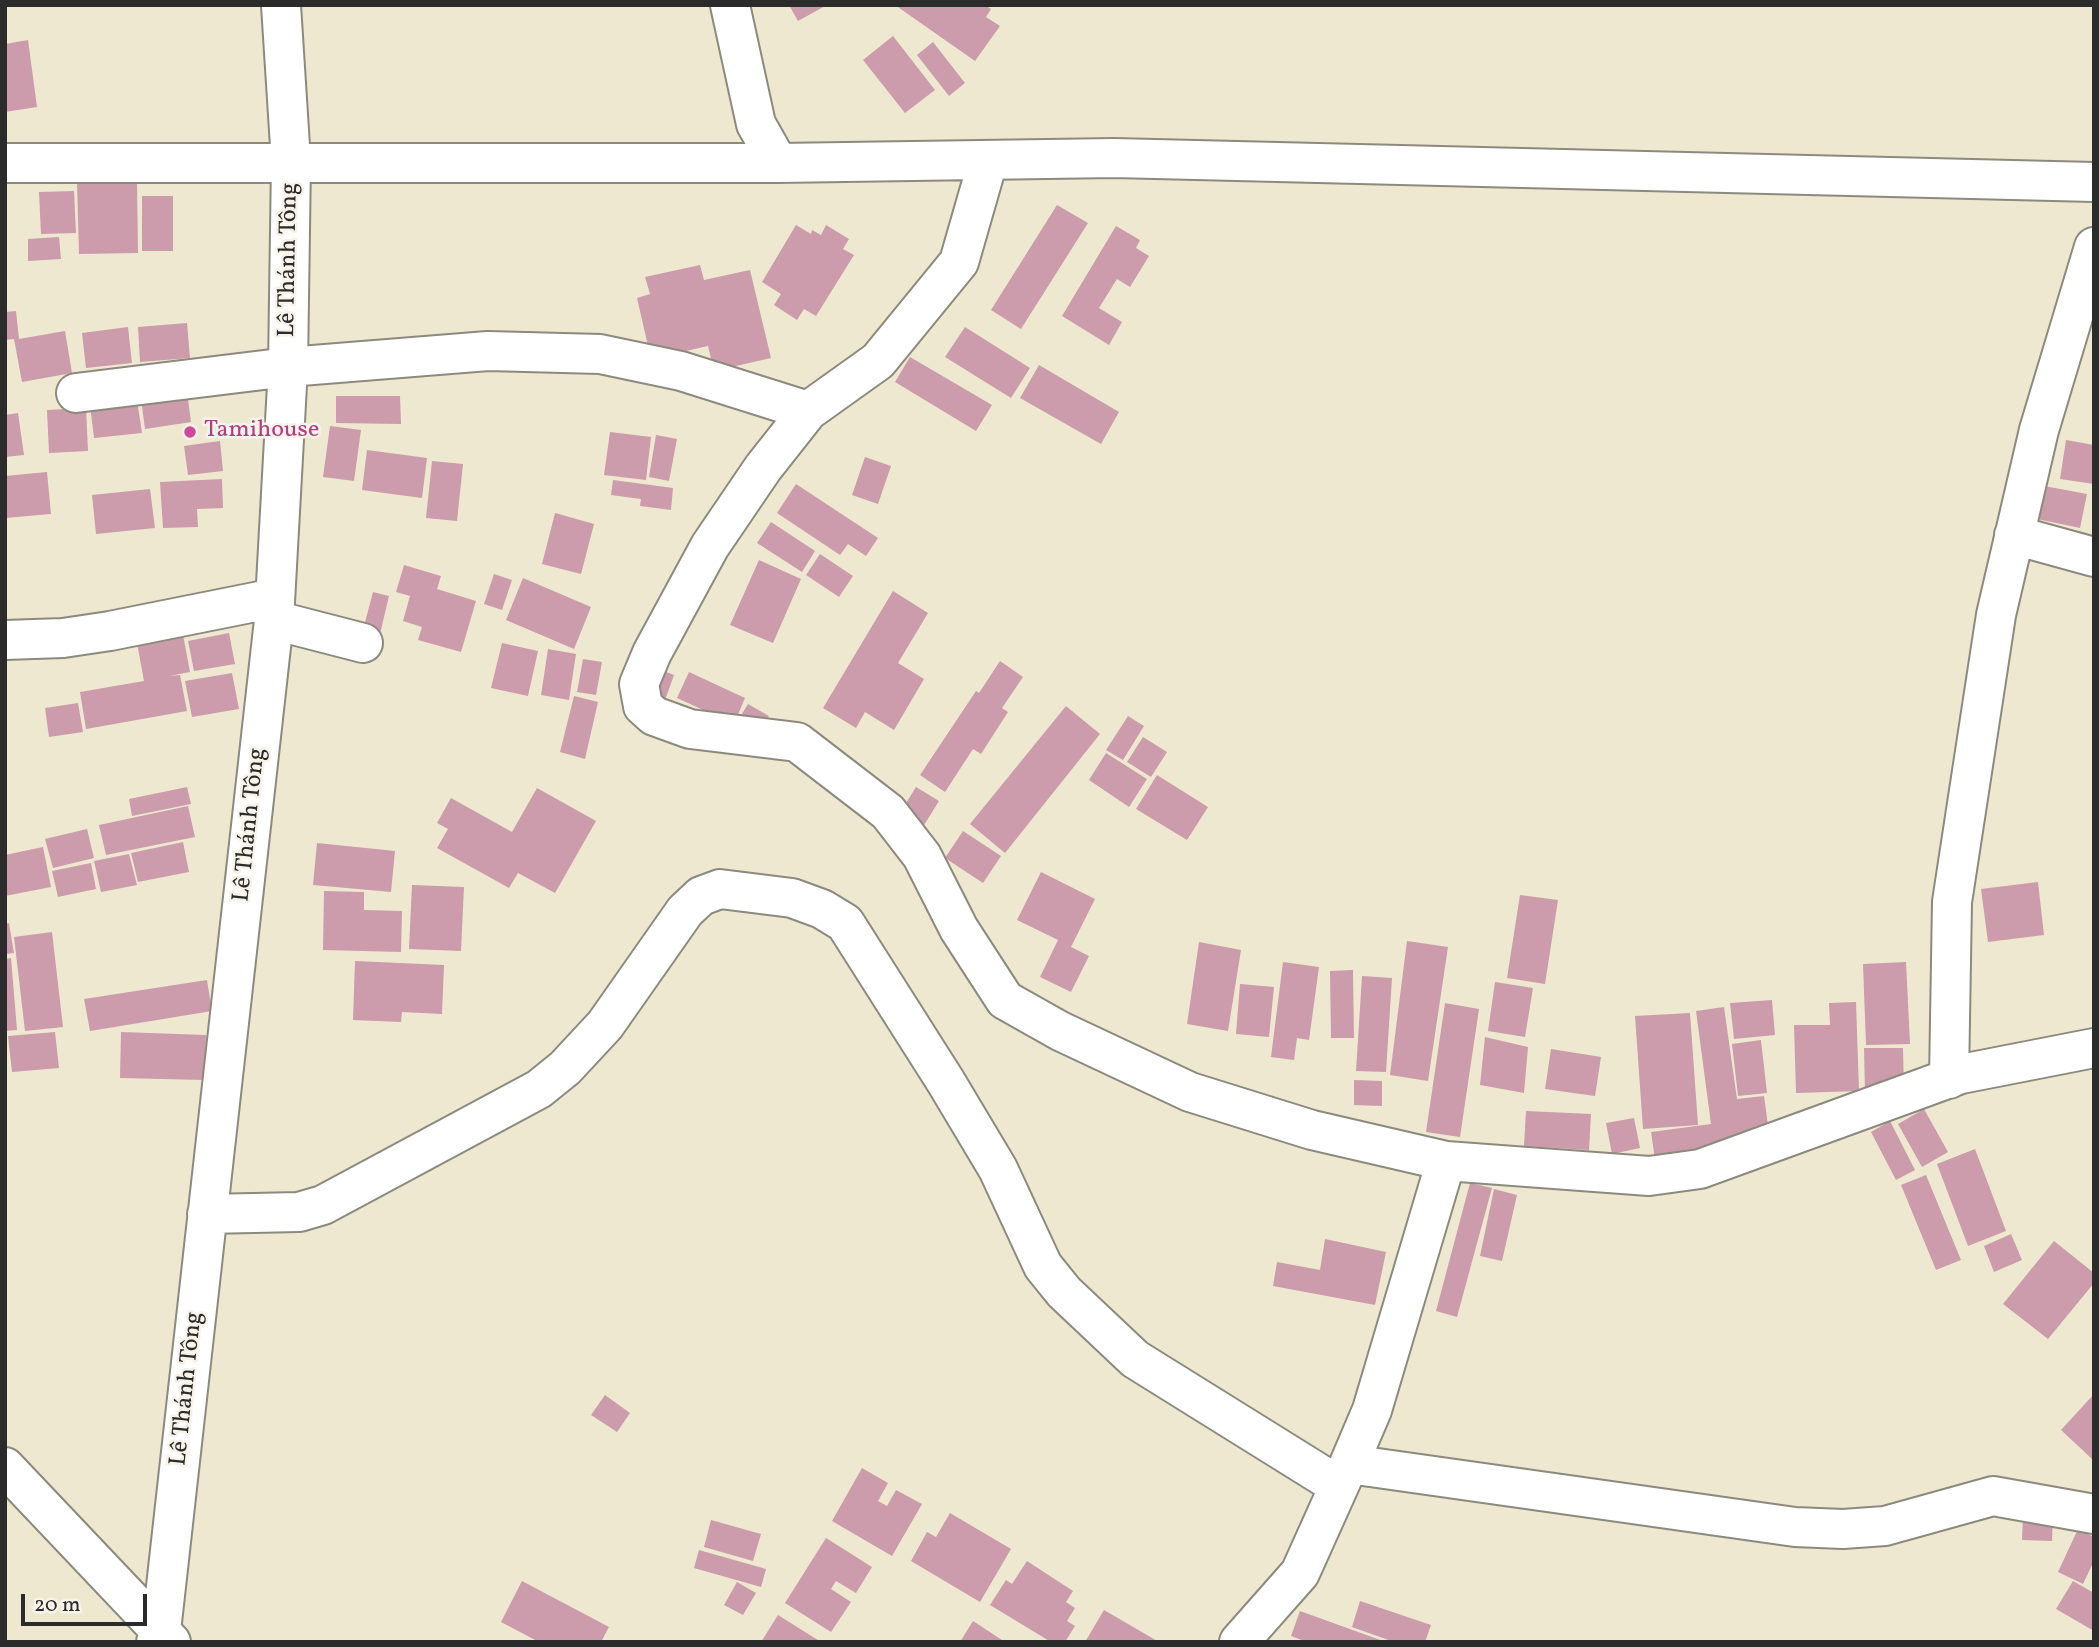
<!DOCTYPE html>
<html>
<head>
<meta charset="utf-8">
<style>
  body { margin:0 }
  #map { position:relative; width:2099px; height:1647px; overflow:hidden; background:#eee8d0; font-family:Vollkorn,serif }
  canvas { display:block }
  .frame { position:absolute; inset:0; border:7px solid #2b2b2b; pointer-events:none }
  .scale { position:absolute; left:21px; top:1594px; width:126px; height:32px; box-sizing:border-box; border:4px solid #2b2b2b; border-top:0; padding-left:9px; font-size:21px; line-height:24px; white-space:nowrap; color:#2b2b2b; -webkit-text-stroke:5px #f7f3e8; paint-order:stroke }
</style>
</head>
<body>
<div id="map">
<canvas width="2099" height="1647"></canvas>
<div class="frame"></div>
<div class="scale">20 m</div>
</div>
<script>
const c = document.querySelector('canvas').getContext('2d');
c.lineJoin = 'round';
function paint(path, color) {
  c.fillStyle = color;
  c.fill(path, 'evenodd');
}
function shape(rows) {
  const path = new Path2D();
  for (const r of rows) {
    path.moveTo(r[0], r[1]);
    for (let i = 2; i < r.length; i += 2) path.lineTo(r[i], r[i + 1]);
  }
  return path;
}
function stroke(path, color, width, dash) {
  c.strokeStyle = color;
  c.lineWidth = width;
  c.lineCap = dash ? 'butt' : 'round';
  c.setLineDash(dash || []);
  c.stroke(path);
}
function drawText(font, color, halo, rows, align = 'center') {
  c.font = font + ' Vollkorn,serif';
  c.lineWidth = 5;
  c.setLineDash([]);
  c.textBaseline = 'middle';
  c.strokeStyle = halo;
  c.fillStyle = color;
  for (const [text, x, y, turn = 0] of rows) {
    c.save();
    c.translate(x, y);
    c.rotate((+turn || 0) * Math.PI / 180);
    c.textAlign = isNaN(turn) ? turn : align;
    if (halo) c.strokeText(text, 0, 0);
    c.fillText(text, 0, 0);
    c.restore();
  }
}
paint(shape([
  [789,5,827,5,798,21],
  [895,5,985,5,991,9,986,17,1000,26,975,61],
  [893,36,935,90,905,113,863,60],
  [28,40,37,107,5,112,5,44],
  [933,42,965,83,949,96,917,55],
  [137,180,138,253,79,254,77,181],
  [74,191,76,233,41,234,39,192],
  [142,196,173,196,173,251,142,251],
  [1057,205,1088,223,1021,329,991,310],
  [796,225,811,234,812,230,821,235,826,225,849,239,843,249,854,255,816,316,804,309,797,320,774,305,781,294,762,282],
  [1116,226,1140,240,1136,248,1149,256,1130,287,1117,279,1099,308,1122,322,1109,345,1062,316],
  [59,237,61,259,28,261,28,239],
  [700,265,704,280,750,270,771,358,714,371,708,346,651,359,637,298,650,294,645,277],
  [16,311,19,339,65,331,72,373,22,382,14,339,5,340,5,312],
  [187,323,190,358,140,362,138,327],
  [128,327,132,363,86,368,82,333],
  [965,327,1030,368,1011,398,945,357],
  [910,357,992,405,976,431,895,382],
  [1039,365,1119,412,1101,444,1020,398],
  [187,392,191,422,145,429,141,399],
  [336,396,400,396,401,424,336,423],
  [137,400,142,433,94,438,90,405],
  [86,408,88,451,49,453,47,410],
  [18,413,24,455,5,457,5,415],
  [330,426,361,430,354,481,323,477],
  [610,432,651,437,646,480,604,475],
  [656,435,677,439,669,481,649,477],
  [2066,440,2094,445,2094,484,2060,479],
  [220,441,223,471,188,475,184,446],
  [367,450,427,458,422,498,362,490],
  [865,457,891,466,878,504,852,495],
  [432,461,463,464,457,521,426,518],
  [47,472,51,514,5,518,5,476],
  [222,479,223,508,197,509,198,527,163,528,160,482],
  [613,480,673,488,671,510,640,506,641,499,611,495],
  [796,484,878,538,866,556,848,544,840,555,777,513],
  [2044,486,2087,494,2080,528,2037,519],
  [150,489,155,528,96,534,92,495],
  [555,513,594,524,581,574,542,564],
  [771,522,815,551,802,572,757,543],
  [820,554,853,576,839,597,806,575],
  [759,560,801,579,773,643,730,625],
  [404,565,441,576,437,589,476,601,461,652,418,640,422,627,403,621,410,596,396,592],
  [494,574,512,580,502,610,484,604],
  [523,578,591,607,574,649,506,620],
  [893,591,928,613,898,663,924,679,894,730,865,712,856,728,823,708],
  [373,592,389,596,380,634,363,630],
  [181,624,190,672,169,676,180,675,187,711,86,729,80,692,144,681,135,632],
  [229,633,235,664,194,671,188,641],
  [502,643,538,651,528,696,491,688],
  [548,649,576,654,569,700,541,695],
  [583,659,602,662,596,695,577,692],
  [1000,661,1023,677,1002,708,1008,712,981,754,973,749,945,792,920,775,976,691,979,693],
  [656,668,674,675,664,703,646,696],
  [689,672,745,698,734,724,677,698],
  [232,673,239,709,192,717,185,681],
  [574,696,598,702,585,759,560,752],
  [78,703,83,732,49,737,45,708],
  [748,704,769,716,752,744,731,732],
  [1066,706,1100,734,1005,853,970,824],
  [1128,716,1144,726,1123,760,1106,750],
  [1143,737,1167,752,1151,777,1127,762],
  [1106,753,1147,779,1129,807,1089,780],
  [1157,775,1208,807,1187,840,1136,809],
  [187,787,191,804,132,816,129,799],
  [916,787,939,801,921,830,898,816],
  [537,788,596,821,555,893,518,873,509,888,437,848,448,829,437,823,451,798,512,832],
  [188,806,195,837,106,855,99,825],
  [87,829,94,858,53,868,45,839],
  [963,831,1001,856,983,883,945,858],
  [183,842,189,872,138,882,131,853],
  [317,843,395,851,391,892,313,885],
  [43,847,51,887,5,896,5,855],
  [129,854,137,885,101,892,94,861],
  [91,863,96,889,58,897,52,871],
  [1041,872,1095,899,1071,947,1089,956,1071,992,1040,977,1058,940,1017,920],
  [2038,882,2044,935,1988,942,1981,889],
  [412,885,464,887,461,951,409,949],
  [324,891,364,892,364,910,402,911,401,952,323,950],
  [1520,895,1558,900,1545,984,1507,978],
  [9,923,14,953,5,954,5,924],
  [52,932,63,1027,25,1031,14,937],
  [1407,941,1448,947,1428,1081,1390,1075],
  [1199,942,1241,950,1228,1031,1187,1024],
  [11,958,17,1030,5,1031,5,959],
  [355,961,444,965,442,1014,402,1012,401,1022,353,1020],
  [1283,962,1319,967,1309,1040,1297,1038,1294,1060,1271,1057],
  [1906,962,1910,1044,1866,1045,1863,964],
  [1353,970,1354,1038,1331,1038,1330,971],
  [1362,976,1392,978,1386,1072,1356,1071],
  [207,980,212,1011,90,1031,84,999],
  [1495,982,1533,988,1525,1037,1488,1031],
  [1240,984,1274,987,1269,1037,1236,1034],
  [1772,1000,1775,1035,1734,1039,1730,1003],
  [1856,1002,1859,1091,1796,1093,1794,1025,1830,1025,1829,1003],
  [1445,1003,1479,1009,1460,1137,1426,1132],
  [1724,1007,1737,1099,1764,1096,1769,1133,1656,1166,1651,1132,1711,1124,1696,1011],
  [1690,1013,1698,1125,1643,1129,1635,1016],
  [55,1032,59,1068,12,1072,8,1036],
  [121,1032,206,1035,204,1080,120,1078],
  [1485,1037,1528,1047,1524,1093,1480,1085],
  [1761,1040,1767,1093,1738,1096,1732,1044],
  [1864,1048,1903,1048,1904,1092,1865,1092],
  [1551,1049,1601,1057,1595,1096,1545,1089],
  [1354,1080,1382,1081,1382,1106,1354,1105],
  [1924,1109,1948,1152,1922,1167,1898,1124],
  [1526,1111,1591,1114,1589,1150,1524,1146],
  [1634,1118,1640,1148,1612,1154,1606,1123],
  [1890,1121,1915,1170,1896,1180,1871,1132],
  [1975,1149,2006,1231,1968,1246,1937,1164],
  [1926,1175,1961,1260,1936,1270,1901,1185],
  [1470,1183,1492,1188,1457,1317,1436,1311],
  [1494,1189,1517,1195,1502,1261,1480,1256],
  [2011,1234,2022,1260,1994,1272,1984,1246],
  [1325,1239,1386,1252,1375,1305,1273,1286,1277,1262,1320,1270],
  [2054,1241,2094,1273,2094,1283,2048,1339,2003,1304],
  [2094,1394,2094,1457,2092,1459,2061,1430],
  [605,1395,630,1413,617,1432,591,1415],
  [862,1468,888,1483,878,1501,887,1506,896,1490,922,1504,892,1556,832,1521],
  [950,1513,1011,1549,980,1602,911,1561,927,1532,936,1537],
  [2023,1517,2053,1518,2052,1541,2022,1540],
  [711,1520,761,1534,753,1561,704,1547],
  [2078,1529,2094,1537,2094,1561,2083,1584,2058,1572],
  [826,1538,872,1567,856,1593,836,1581,831,1589,851,1602,831,1632,785,1603],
  [699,1550,766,1569,761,1587,694,1568],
  [1027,1561,1073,1591,1066,1602,1075,1608,1067,1621,1075,1626,1065,1642,1051,1642,990,1605,1006,1580,1012,1584],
  [522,1581,609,1627,601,1642,539,1642,501,1622],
  [2073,1581,2094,1593,2094,1631,2056,1609],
  [737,1582,756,1593,743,1615,724,1605],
  [1360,1601,1431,1625,1425,1642,1394,1642,1352,1627],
  [1104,1610,1159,1642,1085,1642],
  [1300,1611,1383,1641,1383,1642,1307,1642,1291,1636],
  [778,1615,821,1642,761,1642],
  [973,1621,1005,1642,960,1642]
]), '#cc9bac');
const minor = shape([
  [730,5,756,124,778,163],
  [988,161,959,262,878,361,808,411,763,468,710,546,652,653,639,684,643,706,654,716,690,729,797,742,888,812,922,856,959,929,1005,1000,1060,1031,1190,1092,1312,1130,1446,1161,1649,1176,1700,1169,1961,1074,2094,1048],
  [5,163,778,163,1114,158,2094,182],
  [76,393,288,367,488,351,600,354,681,371,808,411],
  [2014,535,2094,557],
  [274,620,363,643],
  [5,640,63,638,110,631,275,598],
  [1949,1079,1952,902,1996,615,2039,430,2094,247],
  [207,1214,299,1212,323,1205,539,1089,565,1068,605,1025,685,911,701,896,720,889,792,898,822,909,845,923,946,1082,998,1169,1043,1266,1064,1292,1135,1359,1339,1486],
  [1349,1464,1795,1527,1843,1529,1885,1526,1993,1496,2094,1514],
  [5,1467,171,1642],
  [156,1642,161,1631,274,620,288,367,291,162,281,5],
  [1239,1642,1300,1573,1349,1464,1372,1410,1446,1161]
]);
stroke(minor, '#8c8a7e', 42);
stroke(minor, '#fff', 38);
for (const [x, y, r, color] of [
  [190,432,7,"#d1479c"]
]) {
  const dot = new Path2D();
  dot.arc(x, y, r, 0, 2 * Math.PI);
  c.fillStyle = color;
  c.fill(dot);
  stroke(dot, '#f7f3e8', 2.5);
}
drawText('24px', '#2b2b2b', '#f7f3e8', [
  ["Lê Thánh Tông",290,260,-89],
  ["Lê Thánh Tông",251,825,-84],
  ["Lê Thánh Tông",188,1389,-84]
]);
drawText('24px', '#b23c85', '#f7f3e8', [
  ["Tamihouse",204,432]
], 'left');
</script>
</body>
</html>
